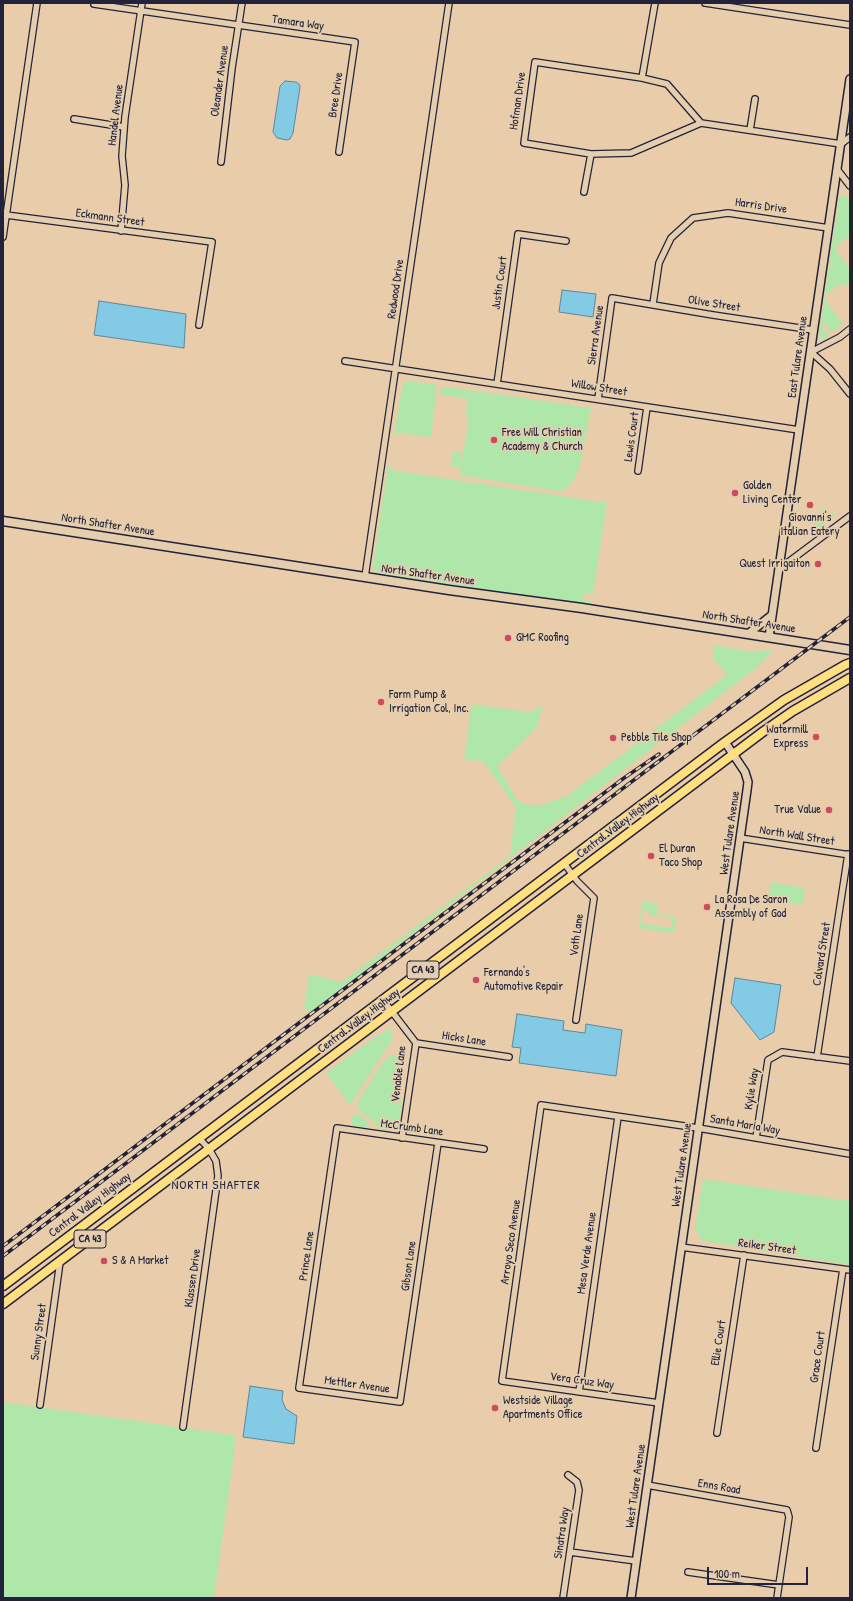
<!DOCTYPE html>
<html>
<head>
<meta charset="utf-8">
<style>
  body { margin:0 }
  #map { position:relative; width:853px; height:1601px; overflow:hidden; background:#e9cdaa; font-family:"Patrick Hand",sans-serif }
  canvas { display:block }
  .frame { position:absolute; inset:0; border:4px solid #22223b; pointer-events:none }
  .scale { position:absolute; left:707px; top:1567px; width:101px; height:18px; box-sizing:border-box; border:2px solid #22223b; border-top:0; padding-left:5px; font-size:12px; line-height:14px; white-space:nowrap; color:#22223b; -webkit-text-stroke:3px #e5ceae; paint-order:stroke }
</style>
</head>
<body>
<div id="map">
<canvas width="853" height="1601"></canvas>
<div class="frame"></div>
<div class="scale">100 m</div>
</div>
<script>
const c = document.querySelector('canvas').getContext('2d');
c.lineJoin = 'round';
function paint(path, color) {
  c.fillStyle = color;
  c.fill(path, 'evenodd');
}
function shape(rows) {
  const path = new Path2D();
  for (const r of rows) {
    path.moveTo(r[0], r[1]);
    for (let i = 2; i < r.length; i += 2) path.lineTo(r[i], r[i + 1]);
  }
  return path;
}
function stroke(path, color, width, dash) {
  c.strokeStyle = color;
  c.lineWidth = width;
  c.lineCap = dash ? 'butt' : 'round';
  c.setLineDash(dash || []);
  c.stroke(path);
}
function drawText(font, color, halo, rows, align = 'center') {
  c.font = font + ' "Patrick Hand",sans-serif';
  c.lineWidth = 3.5;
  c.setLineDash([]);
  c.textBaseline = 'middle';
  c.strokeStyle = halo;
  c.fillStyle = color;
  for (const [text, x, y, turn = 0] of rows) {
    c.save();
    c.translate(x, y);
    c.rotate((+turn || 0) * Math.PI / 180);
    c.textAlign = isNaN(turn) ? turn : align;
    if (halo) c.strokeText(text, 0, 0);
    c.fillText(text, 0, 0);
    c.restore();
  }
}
paint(shape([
  [840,196,845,196,850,202,850,236,836,246,835,249,850,269,850,283,844,287,840,283,827,294,825,300,843,324,832,332,828,330,829,325,824,324,824,331,830,334,825,338,825,339,822,340,819,336,830,261,833,263,830,258,839,199],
  [409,381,437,385,431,437,400,433,394,436,402,387,404,382],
  [449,387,591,408,580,465,574,479,569,486,564,490,556,491,460,475,461,467,450,466,453,451,461,452,460,459,462,460,469,418,465,417,468,399,439,394,440,389],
  [388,465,391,465,390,470,607,503,593,594,584,593,583,600,592,602,591,606,381,576,373,568],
  [821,508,828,516,833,512,836,515,818,529,814,523],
  [714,645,751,652,774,649,757,667,310,1013,304,1008,309,974,342,982,510,856,516,807,483,761,464,759,472,704,528,712,532,711,543,705,536,729,497,766,517,800,526,804,538,806,567,796,727,675,713,658],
  [771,882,805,888,802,905,768,899],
  [642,901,658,904,656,916,649,916,650,911,643,910,641,924,671,928,672,918,658,916,658,914,676,917,674,933,639,928],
  [391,1028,391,1041,350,1105,326,1073,374,1038],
  [394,1055,399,1059,401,1065,396,1103,398,1103,401,1099,402,1103,399,1123,395,1128,385,1131,380,1129,370,1118,360,1112,358,1106,358,1102,382,1063,390,1056],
  [355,1114,360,1115,370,1125,370,1126,361,1128,352,1125,351,1120],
  [703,1179,850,1201,850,1265,702,1241,702,1239,695,1230],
  [3,1402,235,1435,234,1455,214,1598,3,1598]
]), '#afe6a9');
const water = shape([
  [285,81,296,82,299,84,300,87,293,133,290,139,287,140,277,138,273,132,280,86,285,81],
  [562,290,596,294,593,317,559,312,562,290],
  [99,301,186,314,184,348,94,335,99,301],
  [735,978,781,985,774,1032,760,1040,731,1003,735,978],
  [517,1014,564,1021,563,1030,585,1033,586,1024,622,1030,616,1076,519,1063,521,1048,512,1047,517,1014],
  [250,1386,283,1391,282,1400,286,1409,297,1416,294,1444,243,1437,250,1386]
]);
paint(water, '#83cae4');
stroke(water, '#5c87a0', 1);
const minor = shape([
  [705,3,850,25],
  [94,4,355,42,339,152],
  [642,78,655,3],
  [74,119,124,127],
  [701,123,631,153,591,154,524,143,535,62,642,78,667,84,701,123,841,144,850,137],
  [750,130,755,99],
  [221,162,232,68,242,3],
  [837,169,850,186],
  [584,192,591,154],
  [6,215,212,242,199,325],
  [121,231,125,185,122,156,125,117,142,3],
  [3,237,37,3],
  [653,304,659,263,671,238,693,218,728,213,829,228],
  [850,329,840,337,811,352,830,369,850,394],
  [345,361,799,430],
  [497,384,518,234,566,241],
  [598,399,612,298,713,315,813,330],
  [638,471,647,407],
  [779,569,850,516],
  [365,577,449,3],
  [740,838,850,855],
  [564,863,577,881,594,898,576,1020],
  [383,1000,416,1043,402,1138],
  [416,1043,509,1057],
  [817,1057,848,854],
  [756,1138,768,1060,782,1052,850,1061],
  [438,1143,400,1402,299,1388,337,1128,484,1149],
  [681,1247,850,1270],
  [579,1392,618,1117],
  [659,1403,502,1381,541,1105,698,1128,850,1154],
  [40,1405,60,1262],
  [183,1427,218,1176,216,1161,209,1149,199,1138],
  [717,1433,744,1255],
  [816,1448,843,1269],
  [647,1485,787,1510,789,1517,777,1598],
  [570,1552,636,1561],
  [688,1572,779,1585],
  [563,1598,579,1490,577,1482,568,1475]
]);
const tertiary = shape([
  [748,634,772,615],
  [769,637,850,79],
  [631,1598,747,790,748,782,745,772,725,742]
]);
const secondary = shape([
  [3,521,449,590,582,608,850,650]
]);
const primary = shape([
  [3,1286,725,742,784,700,845,665,850,663],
  [3,1304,764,731,793,711,850,678]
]);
stroke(minor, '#22223b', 8);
stroke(tertiary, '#22223b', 10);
stroke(secondary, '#22223b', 11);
stroke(primary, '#22223b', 11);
stroke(minor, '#e5ceae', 5.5);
stroke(tertiary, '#e5ceae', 7);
stroke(secondary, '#e5ceae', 8);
stroke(primary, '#ffdf80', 8);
const rail = shape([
  [3,1246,624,778,659,754],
  [3,1256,850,617]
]);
stroke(rail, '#22223b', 3.5);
stroke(rail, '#e5ceae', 2, [6]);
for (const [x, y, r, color] of [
  [494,440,4,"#d1495b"],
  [735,493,4,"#d1495b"],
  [810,505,4,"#d1495b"],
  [818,564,4,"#d1495b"],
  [508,638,4,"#d1495b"],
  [381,702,4,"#d1495b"],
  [816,737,4,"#d1495b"],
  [613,738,4,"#d1495b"],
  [829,810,4,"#d1495b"],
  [651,856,4,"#d1495b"],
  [707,907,4,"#d1495b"],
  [476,980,4,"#d1495b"],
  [104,1261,4,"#d1495b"],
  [495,1408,4,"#d1495b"]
]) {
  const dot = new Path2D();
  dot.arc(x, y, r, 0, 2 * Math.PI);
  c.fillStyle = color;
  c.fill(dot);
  stroke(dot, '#e5ceae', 1.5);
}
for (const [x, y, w] of [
  [423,970,32],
  [90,1239,32]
]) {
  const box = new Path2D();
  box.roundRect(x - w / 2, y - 9, w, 18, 3);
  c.fillStyle = '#e5ceae';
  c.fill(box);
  stroke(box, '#22223b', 1);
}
drawText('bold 11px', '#22223b', null, [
  ["CA 43",423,970],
  ["CA 43",90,1239]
]);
drawText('12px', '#22223b', '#e5ceae', [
  ["Tamara Way",298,23,8],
  ["Oleander Avenue",220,81,-82],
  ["Bree Drive",336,95,-82],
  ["Hofman Drive",518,101,-82],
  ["Handel Avenue",116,115,-83],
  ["Harris Drive",761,206,8],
  ["Eckmann Street",110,218,8],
  ["Justin Court",500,283,-82],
  ["Redwood Drive",396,289,-82],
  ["Olive Street",714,304,9],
  ["Sierra Avenue",596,335,-82],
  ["East Tulare Avenue",798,357,-82],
  ["Willow Street",599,388,9],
  ["Lewis Court",632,437,-82],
  ["North Shafter Avenue",108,525,9],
  ["North Shafter Avenue",428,575,8],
  ["North Shafter Avenue",749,622,9],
  ["Central Valley Highway",618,826,-37],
  ["West Tulare Avenue",730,833,-82],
  ["North Wall Street",797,836,9],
  ["Voth Lane",577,935,-82],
  ["Colvard Street",822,954,-81],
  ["Central Valley Highway",359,1021,-37],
  ["Hicks Lane",464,1039,9],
  ["Venable Lane",399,1074,-83],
  ["Kylie Way",752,1089,-81],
  ["Santa Maria Way",745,1125,10],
  ["McCrumb Lane",412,1128,8],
  ["West Tulare Avenue",682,1165,-82],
  ["Central Valley Highway",90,1205,-37],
  ["Arroyo Seco Avenue",511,1242,-82],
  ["Reiker Street",767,1247,8],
  ["Mesa Verde Avenue",587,1253,-82],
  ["Prince Lane",307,1256,-82],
  ["Gibson Lane",409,1266,-82],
  ["Klassen Drive",193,1278,-82],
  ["Sunny Street",39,1332,-82],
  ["Ellie Court",719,1343,-81],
  ["Grace Court",818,1357,-82],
  ["Vera Cruz Way",582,1381,8],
  ["Mettler Avenue",357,1385,8],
  ["West Tulare Avenue",636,1486,-82],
  ["Enns Road",719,1487,10],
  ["Sinatra Way",562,1533,-82]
]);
drawText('12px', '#22223b', '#e5ceae', [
  ["Free Will Christian",502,433],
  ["Academy & Church",502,447],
  ["Golden",743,486],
  ["Living Center",743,500],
  ["Giovanni's",810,518,"center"],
  ["Italian Eatery",810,532,"center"],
  ["Quest Irrigaiton",810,564,"right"],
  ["GMC Roofing",516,638],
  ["Farm Pump &",389,695],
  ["Irrigation Col, Inc.",389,709],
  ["Watermill",808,730,"right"],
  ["Express",808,744,"right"],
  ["Pebble Tile Shop",621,738],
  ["True Value",821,810,"right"],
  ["El Duran",659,849],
  ["Taco Shop",659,863],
  ["La Rosa De Saron",715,900],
  ["Assembly of God",715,914],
  ["Fernando's",484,973],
  ["Automotive Repair",484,987],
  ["S & A Market",112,1261],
  ["Westside Village",503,1401],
  ["Apartments Office",503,1415]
], 'left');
c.letterSpacing = '1px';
drawText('13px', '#22223b', '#e5ceae', [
  ["NORTH SHAFTER",216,1186]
]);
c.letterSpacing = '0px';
</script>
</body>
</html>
